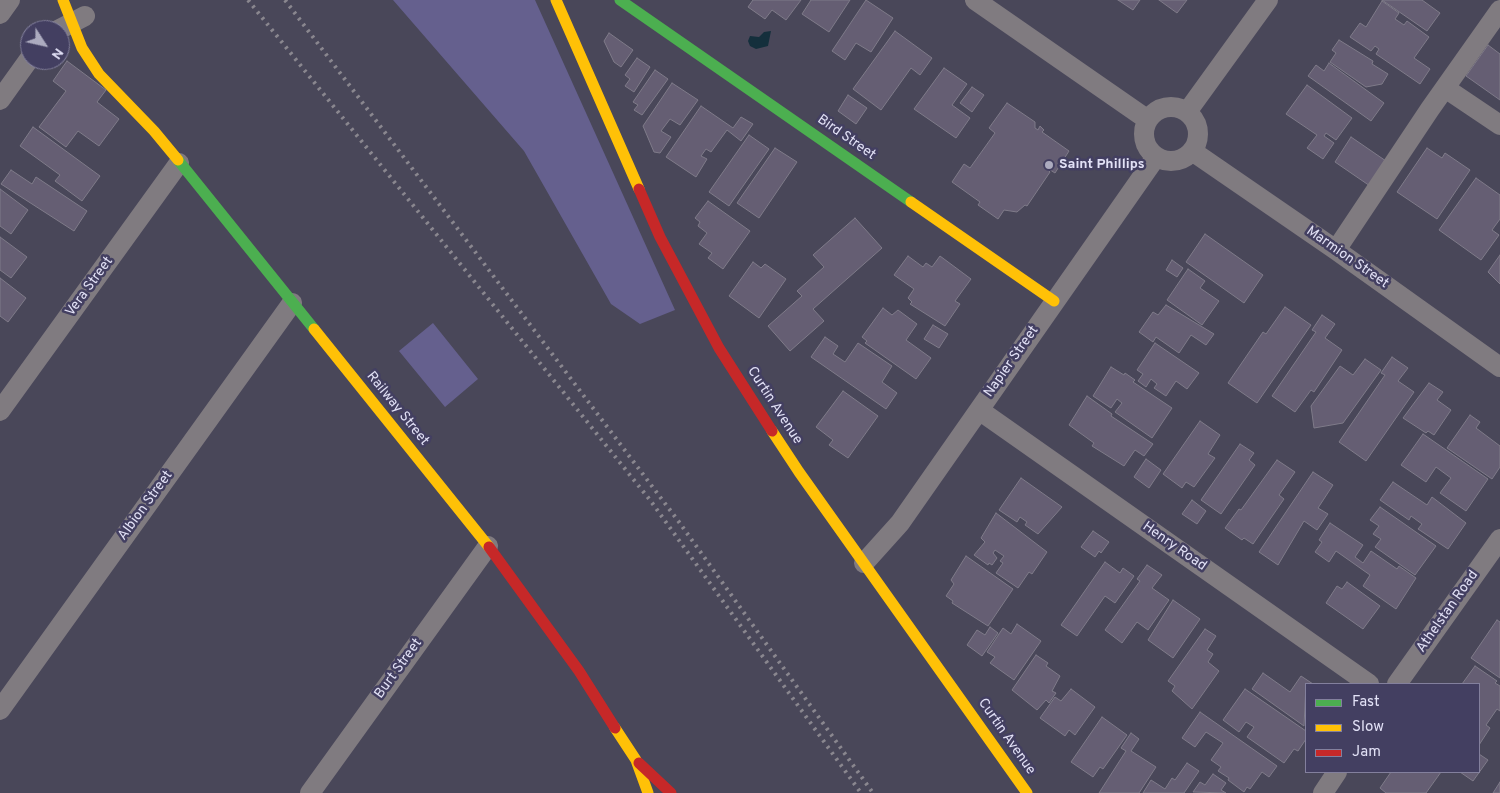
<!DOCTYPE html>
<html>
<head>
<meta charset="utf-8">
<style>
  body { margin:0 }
  #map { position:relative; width:1500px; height:793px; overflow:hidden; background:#494759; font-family:Overpass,sans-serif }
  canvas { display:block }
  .legend { position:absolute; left:1305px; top:683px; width:175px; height:90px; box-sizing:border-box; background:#433f61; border:1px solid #83809d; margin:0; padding:6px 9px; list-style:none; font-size:15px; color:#e2e1f6 }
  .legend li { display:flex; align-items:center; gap:10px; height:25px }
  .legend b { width:25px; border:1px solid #83809d }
  .north { position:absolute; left:20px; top:20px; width:50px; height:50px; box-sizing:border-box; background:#433f61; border:1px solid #83809d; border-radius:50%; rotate:125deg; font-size:14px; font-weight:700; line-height:20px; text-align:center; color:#e2e1f6 }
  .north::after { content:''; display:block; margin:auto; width:18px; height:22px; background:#acabbf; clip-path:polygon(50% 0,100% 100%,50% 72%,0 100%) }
</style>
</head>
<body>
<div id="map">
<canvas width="1500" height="793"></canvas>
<ul class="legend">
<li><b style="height:6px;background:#4caf50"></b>Fast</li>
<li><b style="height:6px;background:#ffc107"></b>Slow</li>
<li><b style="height:6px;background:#c62828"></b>Jam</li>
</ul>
<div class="north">N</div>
</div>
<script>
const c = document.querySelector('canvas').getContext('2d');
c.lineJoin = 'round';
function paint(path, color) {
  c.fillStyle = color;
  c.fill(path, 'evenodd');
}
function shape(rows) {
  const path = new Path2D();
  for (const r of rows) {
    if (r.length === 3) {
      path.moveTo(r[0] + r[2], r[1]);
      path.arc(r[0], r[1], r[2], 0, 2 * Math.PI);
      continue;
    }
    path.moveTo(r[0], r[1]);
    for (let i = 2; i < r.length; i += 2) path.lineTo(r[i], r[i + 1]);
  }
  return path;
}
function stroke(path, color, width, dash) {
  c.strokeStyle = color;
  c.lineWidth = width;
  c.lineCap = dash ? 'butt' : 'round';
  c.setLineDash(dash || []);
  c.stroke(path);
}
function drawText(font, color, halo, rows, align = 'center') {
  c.font = font + ' Overpass,sans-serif';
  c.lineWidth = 5;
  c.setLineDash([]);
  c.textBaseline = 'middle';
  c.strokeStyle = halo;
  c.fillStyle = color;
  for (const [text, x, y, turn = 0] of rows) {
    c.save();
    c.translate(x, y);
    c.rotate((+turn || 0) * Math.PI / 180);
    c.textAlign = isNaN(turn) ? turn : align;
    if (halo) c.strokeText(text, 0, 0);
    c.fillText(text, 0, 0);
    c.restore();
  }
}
paint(shape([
  [393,0,535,0,675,310,640,324,611,304,524,151],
  [433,323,478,379,445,407,399,351]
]), '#65608e');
paint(shape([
  [771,31,768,46,756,49,750,46,748,41,750,36,759,37,764,32]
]), '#142f3c');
const building = shape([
  [753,0,801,0,786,20,772,10,765,19,748,7,753,0],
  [811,0,850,0,829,32,802,14,811,0],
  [866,0,893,18,871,52,856,43,845,60,832,51,866,0],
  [1118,0,1140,0,1133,10,1118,0],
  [1159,0,1187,0,1177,13,1159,0],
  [1382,0,1422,0,1440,13,1427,31,1382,0],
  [1382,1,1399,13,1395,19,1404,25,1407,21,1429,37,1414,58,1430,69,1420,84,1376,54,1379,49,1375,46,1371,51,1350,37,1360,23,1366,27,1382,1],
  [895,31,932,58,920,75,911,68,881,110,853,89,895,31],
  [609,33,633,50,621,67,614,62,604,41,609,33],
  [1339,40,1373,61,1372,64,1388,74,1382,84,1366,87,1330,62,1336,53,1332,50,1339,40],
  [1488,45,1500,54,1500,100,1466,76,1488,45],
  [637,58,650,67,634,92,625,86,630,79,625,75,637,58],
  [67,61,106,90,97,102,119,119,99,146,78,131,66,147,39,127,66,91,53,81,67,61],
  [1329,63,1384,103,1371,121,1308,76,1316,65,1324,71,1329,63],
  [944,68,967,84,952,105,970,118,956,138,914,109,944,68],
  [655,70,668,79,642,115,634,110,638,105,633,102,655,70],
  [672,83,698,100,680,125,670,119,661,131,671,137,660,153,654,152,643,126,672,83],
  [1307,85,1352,118,1336,140,1326,133,1324,136,1334,143,1323,159,1307,148,1317,135,1286,114,1307,85],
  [972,87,984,95,972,112,960,103,972,87],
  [848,95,867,108,856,124,838,111,848,95],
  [1007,103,1035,122,1035,128,1038,130,1040,126,1044,130,1042,132,1069,151,1055,173,1044,166,1050,172,1027,206,1025,205,1017,212,1004,210,998,219,978,205,980,202,952,182,964,164,970,168,995,133,989,128,1007,103],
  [701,106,733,128,741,117,753,124,741,141,727,130,711,152,706,149,701,156,707,159,696,177,666,157,701,106],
  [33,127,100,176,82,201,55,181,60,175,20,146,33,127],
  [749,135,769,149,729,206,709,192,749,135],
  [1351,137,1386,161,1370,186,1335,162,1351,137],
  [775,148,797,162,759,218,737,203,775,148],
  [1427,148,1442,158,1445,153,1470,170,1437,219,1397,192,1427,148],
  [11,170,32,184,36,177,87,211,74,231,1,184,11,170],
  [1476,178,1500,195,1500,219,1492,230,1499,235,1481,260,1439,230,1476,178],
  [0,189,28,210,11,234,0,226,0,189],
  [708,201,750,231,723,269,708,258,712,253,699,244,707,233,698,226,700,222,695,218,708,201],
  [855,218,882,248,813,309,824,321,790,351,768,326,802,296,797,291,824,267,813,255,855,218],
  [1205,234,1263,275,1244,303,1186,262,1205,234],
  [0,237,27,257,11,278,0,270,0,237],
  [1500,255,1500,284,1488,272,1500,255],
  [908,256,923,267,926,263,932,267,940,256,971,279,955,301,960,304,945,326,910,304,912,302,908,298,914,289,894,275,908,256],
  [1172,260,1183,268,1177,277,1166,270,1172,260],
  [753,262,761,268,765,264,786,279,759,318,729,296,753,262],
  [1188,269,1205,281,1200,288,1219,301,1202,325,1167,300,1188,269],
  [0,278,26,298,8,322,0,316,0,278],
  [1166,305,1214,334,1206,345,1191,335,1179,353,1156,337,1153,342,1139,332,1153,312,1158,315,1166,305],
  [1285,307,1311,325,1257,403,1228,383,1263,332,1266,334,1285,307],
  [883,308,892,315,898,310,917,324,906,340,931,358,916,379,865,343,867,341,862,337,883,308],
  [1322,315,1335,324,1325,338,1342,350,1314,392,1311,390,1295,412,1272,396,1316,332,1312,330,1322,315],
  [933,325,948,334,939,348,924,339,933,325],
  [825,337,838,346,833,354,845,362,858,343,892,366,882,382,897,393,886,409,811,357,825,337],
  [1155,343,1199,373,1187,389,1176,381,1166,396,1154,388,1157,384,1151,379,1146,387,1138,381,1143,374,1137,370,1155,343],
  [1392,357,1408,368,1398,381,1414,392,1366,461,1339,442,1385,375,1381,373,1392,357],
  [1365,359,1381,370,1343,423,1314,428,1311,406,1340,366,1353,375,1365,359],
  [1111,367,1124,375,1125,373,1135,380,1133,382,1172,408,1152,438,1115,412,1122,403,1117,399,1111,408,1093,396,1111,367],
  [1429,383,1443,392,1437,400,1451,410,1434,435,1428,431,1426,433,1403,418,1429,383],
  [843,391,878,416,848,458,829,445,833,440,816,427,843,391],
  [1087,396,1112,414,1111,416,1153,444,1144,456,1135,450,1124,466,1092,446,1094,443,1069,425,1087,396],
  [1470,415,1480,422,1476,428,1500,446,1500,467,1492,479,1447,448,1470,415],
  [1200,421,1220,435,1208,454,1215,458,1194,487,1186,482,1182,488,1163,474,1200,421],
  [1423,434,1488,479,1466,511,1440,493,1451,478,1436,467,1426,482,1401,465,1423,434],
  [1240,444,1254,453,1249,460,1255,465,1221,514,1201,500,1240,444],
  [1146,459,1161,470,1149,488,1134,477,1146,459],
  [1277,460,1295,472,1279,495,1284,499,1253,544,1244,538,1242,540,1225,528,1239,509,1241,510,1277,460],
  [1313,472,1333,485,1318,508,1328,514,1317,530,1304,521,1278,565,1259,552,1313,472],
  [1021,478,1062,507,1038,534,1025,525,1027,522,1020,517,1017,522,999,510,1021,478],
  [1393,482,1427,505,1432,497,1466,523,1448,549,1418,529,1422,524,1411,516,1409,520,1380,500,1393,482],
  [1192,500,1206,511,1197,524,1182,514,1192,500],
  [1380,507,1436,546,1415,575,1375,547,1381,539,1373,534,1379,526,1370,520,1380,507],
  [996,513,1047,552,1032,574,1029,572,1018,588,996,573,1003,563,1000,561,1004,556,995,550,993,553,997,558,992,565,989,563,988,565,974,555,985,542,981,538,996,513],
  [1330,523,1363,545,1355,557,1363,563,1371,551,1397,569,1399,566,1416,578,1396,609,1363,586,1370,575,1336,551,1329,562,1315,552,1322,542,1319,540,1330,523],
  [1093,531,1109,542,1101,553,1099,551,1095,557,1081,547,1093,531],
  [966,556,1013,589,988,626,952,603,953,601,946,596,954,584,951,580,966,556],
  [1105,562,1120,573,1123,568,1134,576,1115,603,1105,596,1077,636,1061,625,1105,562],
  [1147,565,1162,575,1152,588,1169,600,1148,630,1137,622,1122,643,1105,630,1140,581,1137,579,1147,565],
  [1347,582,1380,606,1363,629,1326,603,1337,586,1342,589,1347,582],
  [1173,600,1200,619,1173,658,1148,640,1173,600],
  [1497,620,1500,622,1500,678,1471,658,1497,620],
  [1017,624,1041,641,1014,680,990,663,995,657,987,652,1003,628,1011,634,1017,624],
  [990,627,998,633,982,656,967,645,977,630,985,635,990,627],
  [1205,629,1216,636,1207,650,1213,654,1208,662,1219,671,1192,709,1172,691,1175,686,1168,681,1205,629],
  [1036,655,1048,663,1046,666,1060,676,1052,691,1056,693,1049,703,1046,700,1037,710,1012,690,1036,655],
  [1475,666,1497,681,1495,683,1500,686,1500,711,1497,709,1486,725,1490,728,1479,745,1479,684,1462,684,1475,666],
  [1263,673,1290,692,1301,676,1313,684,1306,684,1304,726,1252,689,1263,673],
  [1071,689,1095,707,1075,735,1069,730,1065,736,1040,718,1055,697,1061,701,1071,689],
  [1245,689,1306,731,1306,739,1298,751,1294,749,1284,763,1247,737,1254,727,1246,722,1239,732,1223,720,1245,689],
  [1200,712,1277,766,1269,777,1262,772,1250,789,1247,787,1244,792,1228,780,1229,778,1218,771,1221,767,1211,760,1223,743,1206,732,1195,747,1182,738,1200,712],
  [1102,717,1127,735,1103,769,1100,767,1093,777,1071,762,1102,717],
  [1131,733,1139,739,1131,751,1156,767,1139,793,1099,793,1126,751,1121,748,1131,733],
  [1479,754,1488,760,1473,781,1460,772,1479,772,1479,754],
  [1187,763,1199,771,1184,793,1143,793,1151,780,1165,789,1172,778,1175,780,1187,763],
  [1391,772,1441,772,1426,793,1386,793,1380,788,1391,772],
  [1213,774,1226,783,1221,790,1226,793,1193,792,1200,782,1205,785,1213,774],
  [1500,782,1500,793,1493,793,1500,782]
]);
paint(building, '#655e73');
stroke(building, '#7f7b89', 1);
stroke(shape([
  [975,0,1148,120],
  [0,14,10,0],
  [58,30,85,16],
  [1445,88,1500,125],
  [0,100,30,58],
  [1171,134,27],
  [1187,112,1268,0],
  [1192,151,1336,250,1500,367],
  [1336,250,1430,109,1500,10],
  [979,410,1369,684],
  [0,411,179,163],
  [864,563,900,523,1156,157],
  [1397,684,1500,539],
  [0,710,292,303],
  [310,793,488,546],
  [1323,793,1337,772]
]), '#807b80', 20);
stroke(shape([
  [620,0,911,202],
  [178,160,314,329]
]), '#4caf50', 11);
stroke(shape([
  [63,0,82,48,99,74,154,131,178,160],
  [556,0,639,189],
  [911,202,1054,301],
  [314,329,489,547],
  [772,431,799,472,1027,793],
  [615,728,636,760,648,793]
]), '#ffc107', 11);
stroke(shape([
  [639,189,660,237,719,348,772,431],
  [489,547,579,671,615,728],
  [639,763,671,793]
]), '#c62828', 11);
stroke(shape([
  [248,0,650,500,861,793],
  [285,0,679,522,873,793]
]), '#8a878f', 4, [2.5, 5]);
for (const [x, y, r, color] of [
  [1049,165,5,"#acabbf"]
]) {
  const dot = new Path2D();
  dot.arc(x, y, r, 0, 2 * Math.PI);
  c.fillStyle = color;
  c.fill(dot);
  stroke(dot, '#433f61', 2);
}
drawText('14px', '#e2e1f6', '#433f61', [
  ["Bird Street",846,138,35],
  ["Marmion Street",1347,258,35],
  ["Vera Street",90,287,-54],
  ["Napier Street",1012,362,-55],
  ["Curtin Avenue",774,406,57],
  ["Railway Street",397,409,51],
  ["Albion Street",146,506,-54],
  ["Henry Road",1174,547,35],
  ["Athelstan Road",1448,612,-55],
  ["Burt Street",399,669,-54],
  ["Curtin Avenue",1006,737,55]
]);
drawText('bold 14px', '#e2e1f6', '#433f61', [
  ["Saint Phillips",1059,165]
], 'left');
</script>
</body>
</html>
